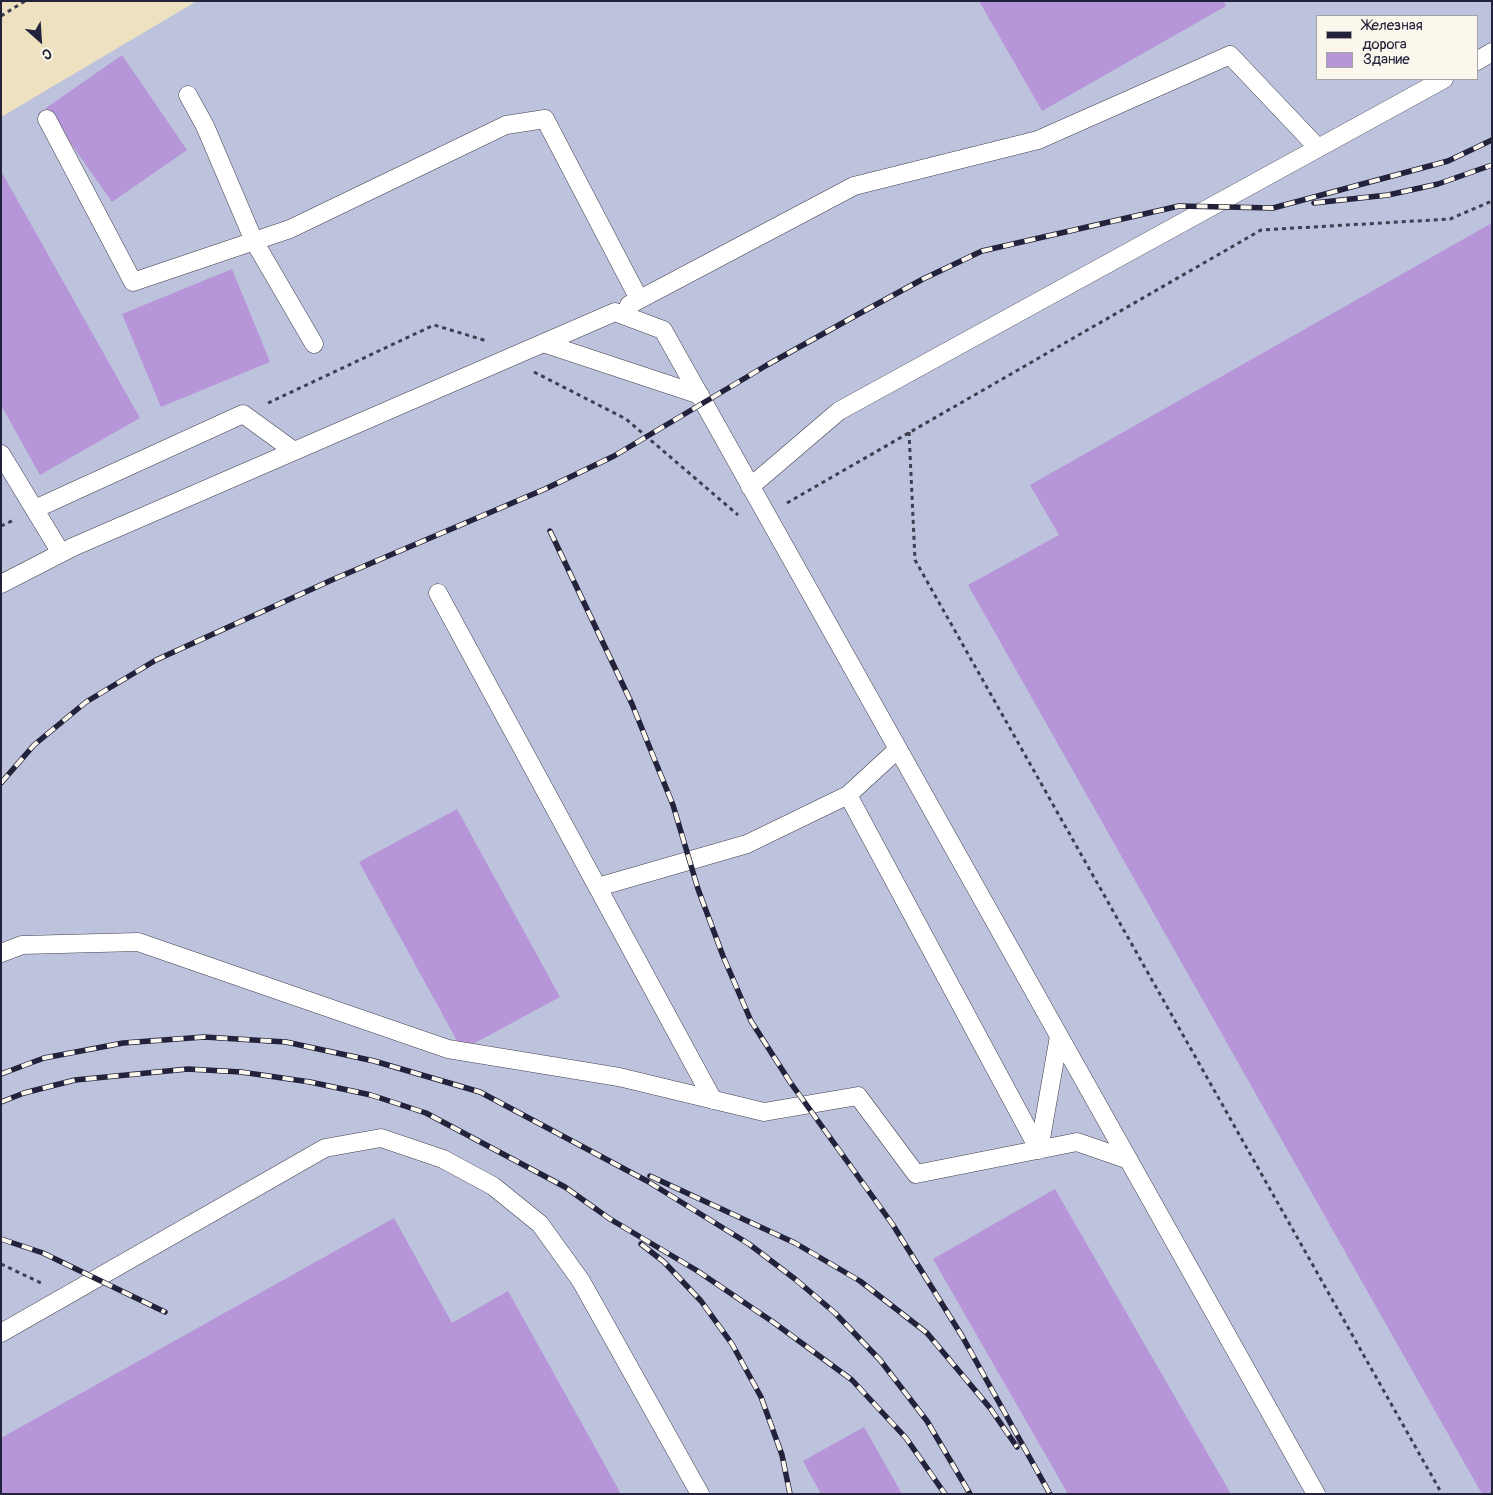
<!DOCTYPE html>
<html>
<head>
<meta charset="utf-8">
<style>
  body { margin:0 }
  #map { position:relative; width:1493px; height:1495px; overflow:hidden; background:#ede1c0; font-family:Pangolin,sans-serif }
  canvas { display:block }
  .frame { position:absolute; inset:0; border:2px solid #22223b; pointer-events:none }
  .legend { position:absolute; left:1316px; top:15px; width:162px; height:65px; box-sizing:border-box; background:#fbf7ec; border:1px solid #a4a2a5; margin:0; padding:6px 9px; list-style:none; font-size:15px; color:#22223b }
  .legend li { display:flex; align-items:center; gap:10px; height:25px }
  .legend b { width:25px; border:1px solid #a4a2a5 }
  .north { position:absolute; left:15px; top:15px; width:50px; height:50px; -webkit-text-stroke:4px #fbf7ec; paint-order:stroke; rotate:154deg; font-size:14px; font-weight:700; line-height:20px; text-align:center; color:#22223b }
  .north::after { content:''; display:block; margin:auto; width:18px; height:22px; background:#22223b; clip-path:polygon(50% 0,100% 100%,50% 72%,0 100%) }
</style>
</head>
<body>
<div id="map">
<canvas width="1493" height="1495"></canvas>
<div class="frame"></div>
<ul class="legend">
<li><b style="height:6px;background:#22223b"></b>Железная дорога</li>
<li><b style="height:14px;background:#b695d8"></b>Здание</li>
</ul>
<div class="north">С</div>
</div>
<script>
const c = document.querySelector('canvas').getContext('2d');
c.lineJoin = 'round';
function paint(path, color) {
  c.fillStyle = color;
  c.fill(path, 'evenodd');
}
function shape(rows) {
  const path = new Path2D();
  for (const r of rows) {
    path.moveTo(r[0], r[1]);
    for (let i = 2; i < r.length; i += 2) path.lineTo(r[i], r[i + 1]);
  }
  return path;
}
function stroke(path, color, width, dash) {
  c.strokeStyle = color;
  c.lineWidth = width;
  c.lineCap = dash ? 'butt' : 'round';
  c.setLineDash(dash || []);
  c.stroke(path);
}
paint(shape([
  [197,1,1492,1,1492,1494,1,1494,1,117],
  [1317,16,1477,16,1477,79,1317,79]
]), '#bec3dd');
paint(shape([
  [979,1,1224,1,1226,6,1042,111],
  [122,55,187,150,112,202,46,108],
  [1,171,140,418,40,475,1,405],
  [1492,223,1492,1494,1482,1494,968,585,1059,535,1030,485],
  [232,269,270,362,161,407,122,314],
  [457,809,560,997,462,1050,359,862],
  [1055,1189,1231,1494,1068,1494,933,1259],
  [394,1218,452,1323,508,1291,621,1494,1,1494,1,1438],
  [864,1427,902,1494,821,1494,803,1461]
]), '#b695d8');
const service = shape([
  [1477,61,1492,52],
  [188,95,205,126,254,241,314,344],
  [47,119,133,282,290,229,506,125,545,119,639,299],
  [629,305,854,186,1038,140,1230,55,1318,148],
  [543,343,700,395],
  [1,454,61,553],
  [750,487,839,411,1444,79],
  [35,509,243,414,294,451],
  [1,584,73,547,615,312,663,330,1316,1494],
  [438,593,713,1100],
  [898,749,848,795,1039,1150],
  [598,887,747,844,848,795],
  [1,953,22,945,138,942,448,1049,619,1077,764,1112,858,1096,916,1174,1077,1142,1129,1160],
  [1039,1150,1059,1036],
  [1,1333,325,1148,381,1138,443,1159,493,1186,540,1224,581,1281,700,1494]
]);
stroke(service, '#403f4f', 19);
stroke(shape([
  [1,16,25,1],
  [534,372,626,419,738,515],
  [268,403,434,325,487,341],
  [909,432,915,560,1442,1494],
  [787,503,1261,230,1450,219,1492,201],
  [1,526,14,520],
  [1,1264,41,1283]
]), '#403f4f', 3, [4, 4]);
stroke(service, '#fff', 18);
const rail = shape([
  [1314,203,1388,195,1438,184,1492,165],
  [550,531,632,704,673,805,698,889,723,956,751,1021,790,1082,893,1225,962,1336,1050,1494],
  [1,783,34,745,86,702,156,660,334,579,545,489,614,456,767,365,855,316,923,279,982,251,1179,206,1273,208,1448,161,1492,140],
  [1,1074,44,1058,123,1043,204,1037,286,1042,374,1061,480,1092,647,1181,749,1244,795,1279,835,1313,880,1360,927,1421,970,1494],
  [1,1102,24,1093,75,1080,188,1069,241,1072,310,1082,371,1095,426,1113,565,1187,610,1219,696,1270,773,1322,852,1380,906,1438,945,1494],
  [650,1176,795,1243,860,1281,927,1333,990,1408,1017,1447],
  [1,1239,43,1253,165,1312],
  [641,1244,664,1262,701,1301,732,1344,761,1397,782,1455,790,1494]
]);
stroke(rail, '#22223b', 5.5);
stroke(rail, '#fbf7ec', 4, [11]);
</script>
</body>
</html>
